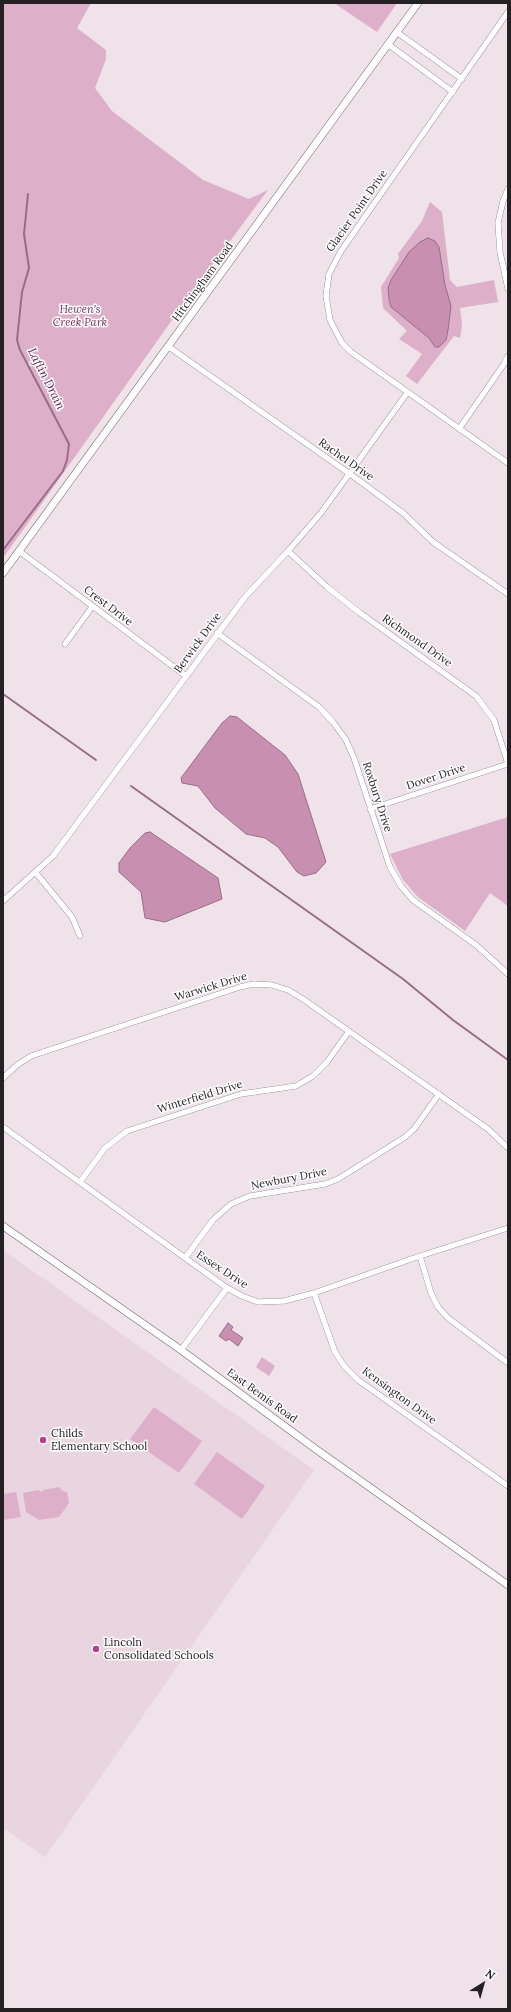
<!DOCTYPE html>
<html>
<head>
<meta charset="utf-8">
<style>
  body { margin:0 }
  #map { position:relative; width:511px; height:2012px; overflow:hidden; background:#efe2e9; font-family:Lora,serif }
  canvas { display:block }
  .frame { position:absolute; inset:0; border:4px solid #252123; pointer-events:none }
  .north { position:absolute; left:463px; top:1964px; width:40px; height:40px; -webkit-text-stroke:3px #fff; paint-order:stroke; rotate:37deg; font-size:11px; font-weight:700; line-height:16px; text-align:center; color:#252123 }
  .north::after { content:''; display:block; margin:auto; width:14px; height:18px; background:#252123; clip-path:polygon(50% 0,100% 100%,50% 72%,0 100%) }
</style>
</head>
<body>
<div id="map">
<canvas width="511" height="2012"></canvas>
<div class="frame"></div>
<div class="north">N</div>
</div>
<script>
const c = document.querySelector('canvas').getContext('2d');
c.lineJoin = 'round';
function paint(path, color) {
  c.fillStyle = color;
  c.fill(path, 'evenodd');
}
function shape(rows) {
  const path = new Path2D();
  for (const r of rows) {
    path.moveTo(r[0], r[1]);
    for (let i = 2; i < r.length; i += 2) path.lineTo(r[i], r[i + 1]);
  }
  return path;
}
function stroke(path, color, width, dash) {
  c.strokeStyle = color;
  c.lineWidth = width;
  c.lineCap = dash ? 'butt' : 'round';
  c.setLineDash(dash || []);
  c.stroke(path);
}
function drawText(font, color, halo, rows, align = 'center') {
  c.font = font + ' Lora,serif';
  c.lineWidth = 3;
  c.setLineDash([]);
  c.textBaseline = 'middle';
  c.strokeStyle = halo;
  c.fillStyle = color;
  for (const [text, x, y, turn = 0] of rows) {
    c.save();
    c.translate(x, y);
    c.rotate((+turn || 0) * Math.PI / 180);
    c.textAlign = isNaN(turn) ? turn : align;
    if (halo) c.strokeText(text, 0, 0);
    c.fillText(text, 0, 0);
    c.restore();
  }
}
paint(shape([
  [3,1250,314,1470,45,1857,3,1828]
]), '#e9d5e0');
paint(shape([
  [3,3,91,3,77,28,106,50,106,59,95,88,112,111,203,180,249,199,268,190,187,299,3,558],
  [334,3,397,3,377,32],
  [430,202,442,212,450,280,457,287,494,280,498,302,460,308,462,325,460,338,454,336,417,384,406,376,422,354,399,339,407,331,383,308,381,287,399,258,398,254,422,221],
  [508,817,508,906,490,893,465,931,418,897,403,880,390,854],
  [262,1357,275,1366,269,1376,256,1367],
  [154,1407,202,1441,179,1473,130,1439],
  [217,1452,265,1486,242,1519,194,1484],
  [59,1487,62,1491,67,1492,69,1503,59,1517,39,1520,26,1512,23,1493,38,1490,42,1492,43,1490],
  [16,1492,21,1517,3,1520,3,1494]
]), '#ddafc9');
const water = shape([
  [428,238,435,241,439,247,445,285,451,306,448,330,446,340,439,347,435,347,429,338,391,307,389,299,388,288,391,280,409,252,420,242,428,238],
  [230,716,237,717,285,755,298,774,326,862,316,873,304,876,297,872,278,847,265,838,246,834,215,808,198,786,182,783,181,778,222,723,230,716],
  [150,832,218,878,222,899,165,922,145,918,141,892,119,872,119,863,130,848,145,833,150,832],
  [228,1323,233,1327,231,1330,243,1338,238,1346,229,1339,226,1341,219,1336,228,1323]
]);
paint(water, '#c88fb1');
stroke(water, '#976e86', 1);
stroke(shape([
  [3,550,63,471,67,460,69,444,20,350,17,340,22,292,29,268,24,234,28,194],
  [3,694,96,760],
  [131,786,403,979,453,1020,508,1060]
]), '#976e86', 2);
const minor = shape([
  [508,12,341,251,329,274,326,296,330,320,342,343,351,352,508,463],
  [398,33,462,79],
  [389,45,453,92],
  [508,189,503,201,498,223,500,252,508,289],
  [169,347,357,479,403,513,433,542,508,594],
  [459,429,504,364,508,356],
  [19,551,186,676],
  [288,551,327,587,360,613,476,696,494,720,508,764],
  [217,633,319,707,333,722,346,740,354,758,390,867,401,886,413,900,476,945,508,974],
  [65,644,92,607],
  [370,809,508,764],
  [36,873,72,917,80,936],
  [3,901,53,856,245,597,288,551,321,513,407,393],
  [3,1078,17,1065,31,1056,240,987,254,984,272,985,288,990,303,999,488,1129,508,1148],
  [3,1127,227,1288,242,1296,258,1302,284,1301,314,1293,420,1256,508,1228],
  [80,1182,105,1148,127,1131,241,1094,296,1086,313,1076,327,1062,349,1031],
  [420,1256,431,1293,438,1307,448,1318,508,1363],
  [185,1258,213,1220,231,1204,250,1196,325,1184,338,1179,405,1137,414,1129,439,1094],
  [314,1293,335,1352,344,1366,358,1380,508,1486],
  [181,1350,227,1288]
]);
const tertiary = shape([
  [3,573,418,3],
  [3,1226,181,1350,317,1450,508,1585]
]);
stroke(minor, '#71666c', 6);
stroke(tertiary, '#71666c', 8);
stroke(minor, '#fff', 5.5);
stroke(tertiary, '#fff', 7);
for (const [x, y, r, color] of [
  [43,1440,4,"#b83e90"],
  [96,1649,4,"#b83e90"]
]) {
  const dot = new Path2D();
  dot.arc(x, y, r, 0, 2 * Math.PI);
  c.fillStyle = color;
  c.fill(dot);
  stroke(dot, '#fff', 1.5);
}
drawText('11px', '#252123', '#fff', [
  ["Glacier Point Drive",357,211,-55],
  ["Hitchingham Road",203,282,-54],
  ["Rachel Drive",346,460,35],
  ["Crest Drive",108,606,37],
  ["Richmond Drive",417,641,35],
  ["Berwick Drive",198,643,-54],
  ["Dover Drive",436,777,-18],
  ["Roxbury Drive",377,797,72],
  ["Warwick Drive",211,987,-17],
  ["Winterfield Drive",200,1097,-17],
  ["Newbury Drive",289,1179,-11],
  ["Essex Drive",222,1270,33],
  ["East Bemis Road",262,1396,36],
  ["Kensington Drive",399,1396,36]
]);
drawText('italic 11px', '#732e5b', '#fff', [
  ["Hewen's",80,310],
  ["Creek Park",80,323]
]);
drawText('11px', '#252123', '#fff', [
  ["Childs",51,1434],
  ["Elementary School",51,1447],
  ["Lincoln",104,1643],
  ["Consolidated Schools",104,1656]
], 'left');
drawText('italic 12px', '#591643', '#fff', [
  ["Laflin Drain",46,379,63]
]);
</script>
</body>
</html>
